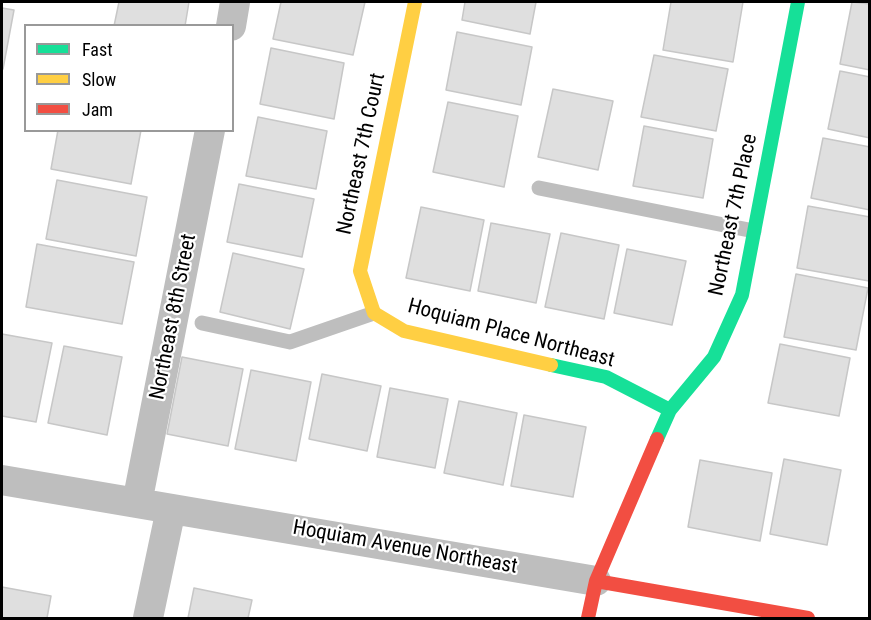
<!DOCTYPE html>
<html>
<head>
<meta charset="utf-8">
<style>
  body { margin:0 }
  #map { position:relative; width:871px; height:620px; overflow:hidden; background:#fff; font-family:"Roboto Condensed",sans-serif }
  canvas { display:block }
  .frame { position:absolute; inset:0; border:3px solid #000; pointer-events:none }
  .legend { position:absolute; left:24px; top:24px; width:210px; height:108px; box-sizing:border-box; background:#fff; border:2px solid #999; margin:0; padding:8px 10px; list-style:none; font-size:18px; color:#000 }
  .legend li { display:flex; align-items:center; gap:12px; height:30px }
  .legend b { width:30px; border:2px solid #999 }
</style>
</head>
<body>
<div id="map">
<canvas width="871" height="620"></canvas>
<div class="frame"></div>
<ul class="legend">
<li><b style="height:8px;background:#16e098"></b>Fast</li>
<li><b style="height:8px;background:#ffcf43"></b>Slow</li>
<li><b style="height:8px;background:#f24e42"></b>Jam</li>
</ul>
</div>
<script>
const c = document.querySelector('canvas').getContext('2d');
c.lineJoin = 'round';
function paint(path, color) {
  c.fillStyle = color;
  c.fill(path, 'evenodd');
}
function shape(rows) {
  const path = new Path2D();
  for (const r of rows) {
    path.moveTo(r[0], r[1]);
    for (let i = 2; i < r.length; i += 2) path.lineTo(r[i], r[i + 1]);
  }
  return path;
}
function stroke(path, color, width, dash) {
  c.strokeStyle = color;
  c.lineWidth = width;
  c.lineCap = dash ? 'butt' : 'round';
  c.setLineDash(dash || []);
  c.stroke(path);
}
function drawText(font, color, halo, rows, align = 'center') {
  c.font = font + ' "Roboto Condensed",sans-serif';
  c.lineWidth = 4.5;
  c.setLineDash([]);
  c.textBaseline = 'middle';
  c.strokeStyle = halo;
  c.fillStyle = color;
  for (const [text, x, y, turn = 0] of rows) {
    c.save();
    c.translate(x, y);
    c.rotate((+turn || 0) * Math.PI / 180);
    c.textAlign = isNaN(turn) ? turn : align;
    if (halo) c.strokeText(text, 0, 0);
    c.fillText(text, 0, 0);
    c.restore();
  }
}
const building = shape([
  [119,2,189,2,185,26,114,26,119,2],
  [281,2,365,2,353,55,273,39,281,2],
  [465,2,536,2,530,34,462,20,465,2],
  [671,2,743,2,733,62,663,50,671,2],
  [852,2,870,4,870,70,840,64,852,2],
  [2,8,14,10,3,69,2,69,2,8],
  [457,32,532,47,521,105,446,90,457,32],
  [271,48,344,63,334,119,260,104,271,48],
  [654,55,728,69,716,131,641,117,654,55],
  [840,71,870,77,870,138,828,129,840,71],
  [553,89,613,101,598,170,538,157,553,89],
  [448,102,518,116,504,187,433,172,448,102],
  [258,117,327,131,316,189,246,176,258,117],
  [644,126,713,139,703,198,633,186,644,126],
  [58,130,141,130,131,184,51,169,58,130],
  [823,138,870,147,870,210,811,198,823,138],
  [57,180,147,197,136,256,46,239,57,180],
  [239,184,314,199,302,257,227,242,239,184],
  [808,206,870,217,869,281,797,268,808,206],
  [421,207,484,220,470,291,406,278,421,207],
  [491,223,550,234,536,303,478,291,491,223],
  [561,233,619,245,604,319,545,307,561,233],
  [37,244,134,262,122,324,26,307,37,244],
  [627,249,686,261,672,325,614,313,627,249],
  [233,253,304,269,290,329,220,312,233,253],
  [796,274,868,288,856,350,784,337,796,274],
  [2,334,52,343,36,422,2,416,2,334],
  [780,344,850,358,839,416,768,403,780,344],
  [64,346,122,357,107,435,48,423,64,346],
  [182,357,243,369,228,446,167,434,182,357],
  [251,370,311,382,296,461,235,449,251,370],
  [322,374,381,386,367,451,309,439,322,374],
  [390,388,448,399,435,468,377,457,390,388],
  [459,401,517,413,503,485,444,473,459,401],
  [524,415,586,427,573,497,511,486,524,415],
  [784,459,841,470,827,545,770,534,784,459],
  [700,460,772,473,760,541,688,527,700,460],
  [2,587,51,596,47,618,2,618,2,587],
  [194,588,252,600,248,618,188,618,194,588]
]);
paint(building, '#dfdfdf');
stroke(building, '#c7c7c7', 1.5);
stroke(shape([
  [539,188,754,231],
  [202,323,290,342,374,313]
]), '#bebebe', 15);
stroke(shape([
  [231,26,235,2],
  [2,480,596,581],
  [137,503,210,130],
  [148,618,171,509]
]), '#bebebe', 30);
stroke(shape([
  [551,365,606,377,670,410],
  [657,439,670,410,714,357,742,295,798,2]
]), '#16e098', 14);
stroke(shape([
  [415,2,360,271,374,313,404,331,551,365]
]), '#ffcf43', 14);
stroke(shape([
  [596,581,808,618],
  [588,618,596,581,657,439]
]), '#f24e42', 14);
drawText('21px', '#000', '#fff', [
  ["Northeast 7th Court",362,154,-78],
  ["Northeast 7th Place",734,215,-78],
  ["Northeast 8th Street",174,317,-79],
  ["Hoquiam Place Northeast",511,334,15],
  ["Hoquiam Avenue Northeast",405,548,10]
]);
</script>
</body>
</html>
